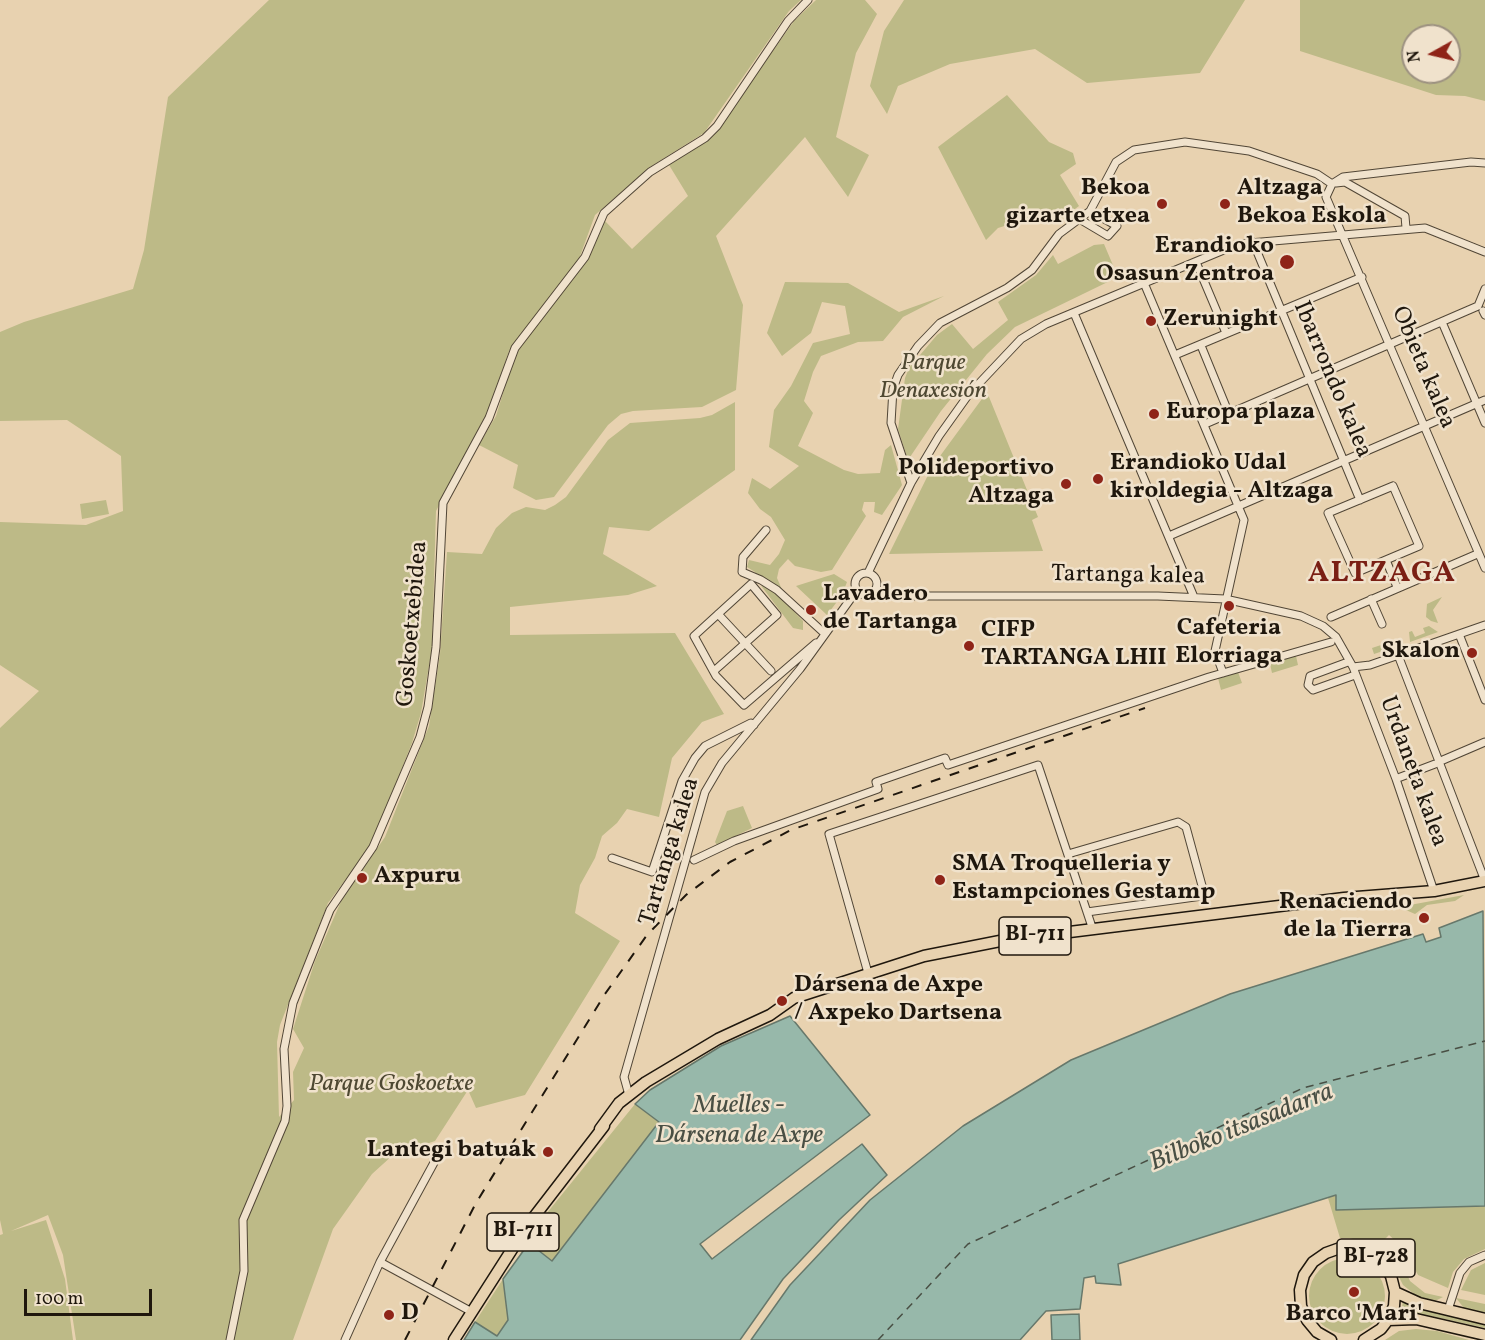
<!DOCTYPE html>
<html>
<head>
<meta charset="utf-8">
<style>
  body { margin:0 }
  #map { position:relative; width:1485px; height:1340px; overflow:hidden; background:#e8d2b0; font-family:Vollkorn,serif }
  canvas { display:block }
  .north { position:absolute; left:1401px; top:24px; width:60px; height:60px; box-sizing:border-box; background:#f0e2cc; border:2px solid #9c9180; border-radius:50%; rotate:262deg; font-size:16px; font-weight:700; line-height:24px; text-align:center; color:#1f170d }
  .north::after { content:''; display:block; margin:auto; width:21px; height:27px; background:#8f2418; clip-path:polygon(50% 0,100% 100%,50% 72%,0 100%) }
  .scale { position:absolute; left:24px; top:1289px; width:128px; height:27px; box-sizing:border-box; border:3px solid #1f170d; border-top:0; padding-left:8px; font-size:18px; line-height:21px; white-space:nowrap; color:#1f170d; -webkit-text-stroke:4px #f0e2cc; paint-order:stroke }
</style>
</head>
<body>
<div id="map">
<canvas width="1485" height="1340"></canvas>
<div class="north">N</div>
<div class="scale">100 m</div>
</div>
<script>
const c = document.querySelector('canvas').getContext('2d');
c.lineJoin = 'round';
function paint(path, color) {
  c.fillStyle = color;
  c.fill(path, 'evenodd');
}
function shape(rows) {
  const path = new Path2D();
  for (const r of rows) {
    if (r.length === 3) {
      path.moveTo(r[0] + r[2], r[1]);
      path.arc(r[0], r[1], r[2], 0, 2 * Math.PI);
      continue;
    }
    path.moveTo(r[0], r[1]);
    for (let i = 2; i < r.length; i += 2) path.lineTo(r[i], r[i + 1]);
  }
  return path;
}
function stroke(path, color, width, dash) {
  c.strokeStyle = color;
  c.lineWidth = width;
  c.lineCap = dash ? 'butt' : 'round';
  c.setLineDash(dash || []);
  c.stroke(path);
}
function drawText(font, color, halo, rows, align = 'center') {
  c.font = font + ' Vollkorn,serif';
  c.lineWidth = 5;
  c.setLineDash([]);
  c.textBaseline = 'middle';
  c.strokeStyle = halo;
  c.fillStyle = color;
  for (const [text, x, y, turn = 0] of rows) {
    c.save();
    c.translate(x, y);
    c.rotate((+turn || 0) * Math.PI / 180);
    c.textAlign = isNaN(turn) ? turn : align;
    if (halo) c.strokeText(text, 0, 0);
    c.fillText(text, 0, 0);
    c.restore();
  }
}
paint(shape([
  [269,0,801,0,789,11,704,133,650,167,595,215,579,259,509,351,491,405,436,511,432,648,421,713,412,743,371,846,328,903,280,1025,277,1042,279,1117,294,1100,293,1072,304,1048,293,1029,315,961,342,899,385,837,429,726,440,654,447,552,482,554,496,528,512,513,526,507,545,510,555,505,566,497,608,440,630,423,700,418,712,415,735,402,735,470,649,531,609,527,603,554,657,586,628,595,510,607,510,635,675,633,724,714,702,722,672,758,659,817,627,809,617,823,602,836,595,858,580,885,575,913,620,941,525,1095,476,1108,468,1090,435,1141,393,1155,372,1174,333,1229,293,1340,76,1340,63,1255,48,1215,11,1231,46,1220,65,1279,73,1340,0,1340,0,1235,3,1234,0,1220,0,728,39,691,0,665,0,522,86,525,123,511,121,456,67,420,0,421,0,332,24,322,133,289,144,250,168,97],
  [816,0,865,0,877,14,856,53,836,137,869,155,848,197,805,137,716,236,743,305,736,390,702,407,633,411,621,414,608,425,554,497,536,500,513,488,518,465,479,445,496,416,515,354,589,257,599,228,605,221,632,249,688,196,669,165,713,136,794,21],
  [904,0,1245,0,1200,73,1087,83,1035,49,950,64,898,86,887,114,870,86,884,31],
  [1300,0,1485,0,1485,101,1465,96,1436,95,1300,51],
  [1413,36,1449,36,1449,72,1413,72],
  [1007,95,1049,142,1073,153,1076,164,1060,175,1079,206,1060,220,1052,211,998,228,986,240,938,147],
  [1104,244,1118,277,1015,327,987,354,941,411,908,460,898,429,905,378,909,368,937,335,952,324,973,349,1008,320,998,302,1036,275,1053,255,1058,264,1094,245],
  [785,282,848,283,899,312,944,296,903,317,883,341,858,342,821,356,813,372,804,401,813,413,798,446,844,470,858,474,880,473,885,450,891,445,902,485,882,515,874,512,875,502,864,502,862,510,866,516,832,570,821,572,795,566,788,559,779,569,777,578,789,606,803,621,803,630,793,628,762,587,755,572,747,567,749,560,770,565,779,554,785,540,771,517,760,509,748,493,752,478,770,489,799,466,769,447,774,410,791,386,813,343,850,334,845,306,822,302,811,333,782,356,767,333],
  [987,392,1038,517,1032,520,1043,551,889,554,932,467],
  [106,500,109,514,82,519,80,504],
  [834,574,847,582,842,595,827,615,796,586],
  [1442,597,1433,610,1438,623,1431,621,1426,617,1427,604],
  [1429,626,1438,632,1410,642,1409,632,1412,631,1415,637,1425,633,1423,628],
  [1396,640,1404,644,1374,654,1372,648],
  [1296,656,1298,665,1272,673,1270,664],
  [1238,672,1242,683,1221,690,1218,678],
  [743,806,752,828,717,845,715,842,727,811],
  [1464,895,1455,901,1427,905,1415,914,1399,907],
  [635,1104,660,1121,552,1261,529,1243,518,1259,530,1234],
  [1336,1195,1336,1210,1485,1206,1485,1249,1464,1259,1453,1272,1448,1288,1418,1275,1404,1249,1389,1235,1382,1242,1401,1261,1410,1281,1425,1293,1443,1297,1435,1301,1418,1297,1403,1285,1394,1267,1378,1247,1350,1238,1340,1238,1328,1198],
  [1347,1296,38],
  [1485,1263,1485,1295,1461,1290,1471,1270],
  [503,1279,508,1320,496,1336,475,1322],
  [1456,1298,1485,1304,1485,1313,1464,1308],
  [1403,1300,1415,1307,1485,1323,1485,1328,1431,1316,1401,1314],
  [1416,1329,1437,1331,1469,1340,1385,1340,1399,1331]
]), '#bdba87');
const water = shape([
  [1483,911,1485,1206,1336,1210,1336,1195,1118,1264,1121,1285,1096,1283,1095,1276,1084,1278,1080,1309,1046,1311,1020,1340,751,1340,790,1285,870,1200,963,1126,1071,1060,1230,994,1423,934,1426,942,1441,937,1439,928,1483,911],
  [790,1016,870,1115,700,1244,712,1259,862,1144,887,1175,839,1220,783,1279,740,1340,464,1340,475,1322,497,1336,508,1320,503,1279,529,1243,552,1261,659,1122,635,1104,650,1090,721,1046,790,1016],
  [1079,1314,1080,1340,1052,1340,1051,1315,1079,1314]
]);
paint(water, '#97b8aa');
stroke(water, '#67786b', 1.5);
stroke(shape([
  [878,1340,968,1244,1303,1088,1485,1041]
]), '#494f44', 1.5, [8, 6]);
const street = shape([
  [1336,183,1345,182,1405,216,1406,228],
  [1332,184,1326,197,1485,568],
  [1332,184,1343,177,1471,162,1485,163],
  [1081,220,1108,236,1117,226,1090,211],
  [1253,242,1360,500],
  [1196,262,1226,333],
  [1144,283,1244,520,1215,651,1223,673],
  [1483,311,1485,315],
  [1074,313,1194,597],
  [1442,322,1485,423],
  [1202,348,1227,409],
  [1175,355,1362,277],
  [1205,424,1478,306,1485,289],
  [911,483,891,423,893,389,898,375,918,346,940,323,1007,288,1032,270,1059,234,1090,211,1116,162,1134,150,1185,142,1249,151,1317,174,1332,184],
  [1393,486,1419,546,1355,573,1328,513,1393,486],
  [766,530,743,557,742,572,761,580,777,590,824,633],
  [1169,536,1485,400],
  [1386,560,1397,587],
  [866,584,11],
  [868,573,911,483,939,436,969,394,1021,339,1046,324,1238,244,1425,228,1485,252],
  [876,590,893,596,1158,596,1225,599,1301,616,1323,626,1336,637,1353,667,1396,779,1434,891],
  [1371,599,1382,624],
  [718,614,771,671],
  [1331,617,1475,555],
  [1459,634,1485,700],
  [1398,655,1485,881],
  [1348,662,1310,676,1308,685,1313,690,1355,675],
  [1353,667,1370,665,1485,625],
  [714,671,777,615,751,584,694,636,716,676,744,705,816,643],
  [1443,760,1485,742],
  [1398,778,1435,764],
  [1068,854,1178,822,1186,827,1204,893,1202,896,1087,912],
  [612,858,652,872,682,781,695,758,705,746,751,723,754,725],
  [694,860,734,841,878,789,876,782,945,758,948,765,1209,677,1331,642],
  [868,973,829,834,1038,765,1093,930],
  [629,1095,624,1077,705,792,722,763,800,669,857,590],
  [380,1262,436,1159],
  [1448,1310,1460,1273,1469,1262,1485,1255],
  [230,1340,244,1271,243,1220,285,1121,287,1106,284,1049,293,1003,330,910,373,847,420,737,428,707,436,647,443,503,489,418,515,348,585,257,604,213,650,172,705,138,717,126,788,21,808,0],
  [345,1340,380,1262,472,1312]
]);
const primary = shape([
  [600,1129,619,1103,646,1082,718,1039,770,1015,794,998,924,956,1005,940,1344,898,1434,891,1485,881],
  [1395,1292,1419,1303,1485,1319],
  [1388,1320,1416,1319,1485,1335],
  [454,1340,527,1226,604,1126],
  [1331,1340,1317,1332,1307,1320,1301,1306,1300,1290,1304,1275,1313,1262,1326,1253,1340,1248,1356,1248,1370,1254,1383,1263,1391,1276,1395,1292,1394,1306,1388,1320,1381,1329,1364,1340]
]);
stroke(street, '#514636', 9);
stroke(primary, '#1f170d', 13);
stroke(street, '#f0e2cc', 7);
stroke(primary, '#e8d2b0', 10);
stroke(shape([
  [405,1340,476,1203,605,994,647,935,686,895,730,862,791,830,1145,708]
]), '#1f170d', 2, [10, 10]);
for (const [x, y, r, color] of [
  [1162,204,6,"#8f2418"],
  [1225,204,6,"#8f2418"],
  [1287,262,8,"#8f2418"],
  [1151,321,6,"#8f2418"],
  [1154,414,6,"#8f2418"],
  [1098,479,6,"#8f2418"],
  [1066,484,6,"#8f2418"],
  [1229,606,6,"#8f2418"],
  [811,610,6,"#8f2418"],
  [969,646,6,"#8f2418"],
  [1472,653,6,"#8f2418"],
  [362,878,6,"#8f2418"],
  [940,880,6,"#8f2418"],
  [1424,918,6,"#8f2418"],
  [782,1001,6,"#8f2418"],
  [548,1152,6,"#8f2418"],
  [1354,1292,6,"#8f2418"],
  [389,1315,6,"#8f2418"]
]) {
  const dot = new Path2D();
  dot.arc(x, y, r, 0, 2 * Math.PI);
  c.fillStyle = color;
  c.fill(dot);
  stroke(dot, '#f0e2cc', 2);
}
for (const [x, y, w] of [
  [1035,936,72],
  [523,1232,72],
  [1376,1258,78]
]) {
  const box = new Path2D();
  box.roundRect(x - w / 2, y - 19, w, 38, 4.5);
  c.fillStyle = '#f0e2cc';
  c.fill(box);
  stroke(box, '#1f170d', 1.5);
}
drawText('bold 22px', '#1f170d', null, [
  ["BI-711",1035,936],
  ["BI-711",523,1232],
  ["BI-728",1376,1258]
]);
drawText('bold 24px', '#1f170d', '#f0e2cc', [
  ["Bekoa",1150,190,"right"],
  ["gizarte etxea",1150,218,"right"],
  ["Altzaga",1237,190],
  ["Bekoa Eskola",1237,218],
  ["Erandioko",1274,248,"right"],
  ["Osasun Zentroa",1274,276,"right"],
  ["Zerunight",1163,321],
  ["Europa plaza",1166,414],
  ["Erandioko Udal",1110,465],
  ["kiroldegia - Altzaga",1110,493],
  ["Polideportivo",1054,470,"right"],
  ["Altzaga",1054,498,"right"],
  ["Lavadero",823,596],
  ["de Tartanga",823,624],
  ["Cafeteria",1229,630,"center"],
  ["Elorriaga",1229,658,"center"],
  ["CIFP",981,632],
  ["TARTANGA LHII",981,660],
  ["Skalon",1460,653,"right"],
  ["SMA Troquelleria y",952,866],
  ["Estampciones Gestamp",952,894],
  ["Axpuru",374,878],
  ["Renaciendo",1412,904,"right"],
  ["de la Tierra",1412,932,"right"],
  ["Dársena de Axpe",794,987],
  ["/ Axpeko Dartsena",794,1015],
  ["Lantegi batuak",536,1152,"right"],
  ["D",401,1315],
  ["Barco 'Mari'",1354,1316,"center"]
], 'left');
drawText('italic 24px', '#4e4832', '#f0e2cc', [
  ["Parque",933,365],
  ["Denaxesión",933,393],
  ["Parque Goskoetxe",391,1086]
]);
drawText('24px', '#1f170d', '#f0e2cc', [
  ["Obieta kalea",1422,368,67],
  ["Ibarrondo kalea",1331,380,67],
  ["Tartanga kalea",1128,577,1],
  ["Goskoetxebidea",414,624,-85],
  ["Urdaneta kalea",1412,772,70],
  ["Tartanga kalea",671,852,-73]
]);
drawText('italic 26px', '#494f44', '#f0e2cc', [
  ["Muelles -",739,1107],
  ["Dársena de Axpe",739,1137],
  ["Bilboko itsasadarra",1242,1129,-22]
]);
c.letterSpacing = '1.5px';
drawText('bold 30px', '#7a1f14', '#f0e2cc', [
  ["ALTZAGA",1382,575]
]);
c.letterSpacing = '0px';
</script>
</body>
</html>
